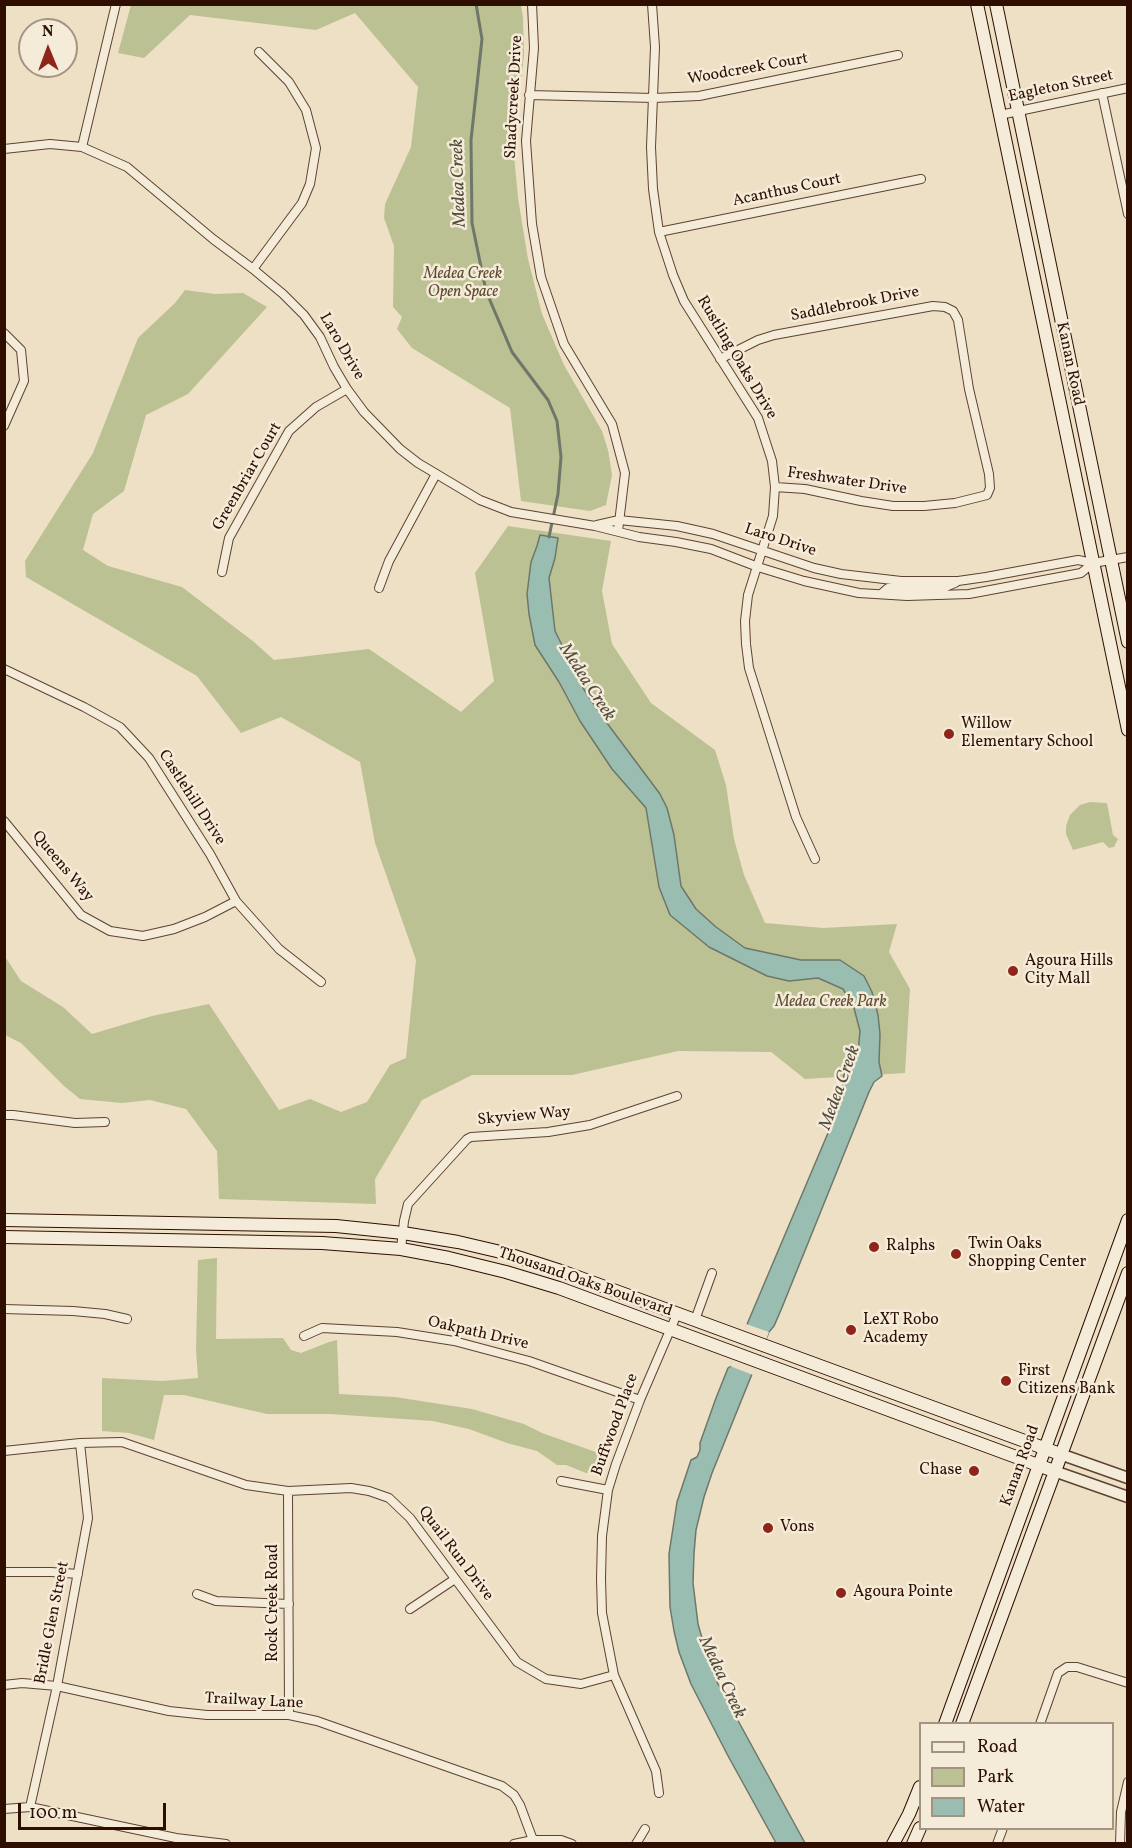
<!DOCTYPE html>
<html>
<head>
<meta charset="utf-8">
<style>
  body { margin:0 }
  #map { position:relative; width:1132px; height:1848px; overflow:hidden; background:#eee0c5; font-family:Vollkorn,serif }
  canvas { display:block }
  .frame { position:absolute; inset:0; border:6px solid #2d0e00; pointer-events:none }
  .legend { position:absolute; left:919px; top:1722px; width:195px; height:108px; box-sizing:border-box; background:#f4ebd9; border:2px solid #a49382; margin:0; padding:8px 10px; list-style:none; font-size:18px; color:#2d0e00 }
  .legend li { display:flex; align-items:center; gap:12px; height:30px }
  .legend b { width:30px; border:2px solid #a49382 }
  .north { position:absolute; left:18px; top:18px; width:60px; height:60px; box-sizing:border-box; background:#f4ebd9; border:2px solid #a49382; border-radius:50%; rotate:359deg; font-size:16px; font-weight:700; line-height:24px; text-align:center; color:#2d0e00 }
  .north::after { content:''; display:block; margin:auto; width:21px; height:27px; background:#8f2418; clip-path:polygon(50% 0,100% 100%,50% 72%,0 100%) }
  .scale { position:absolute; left:18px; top:1803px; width:148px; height:27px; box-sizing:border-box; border:3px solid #2d0e00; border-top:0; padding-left:8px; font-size:18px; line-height:21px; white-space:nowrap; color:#2d0e00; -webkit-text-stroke:4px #f4ebd9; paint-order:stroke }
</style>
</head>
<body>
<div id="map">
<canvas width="1132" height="1848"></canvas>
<div class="frame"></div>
<ul class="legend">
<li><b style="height:8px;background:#f4ebd9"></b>Road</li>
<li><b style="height:16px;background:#bbc192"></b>Park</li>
<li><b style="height:16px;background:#99bdb1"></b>Water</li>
</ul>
<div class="north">N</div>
<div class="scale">100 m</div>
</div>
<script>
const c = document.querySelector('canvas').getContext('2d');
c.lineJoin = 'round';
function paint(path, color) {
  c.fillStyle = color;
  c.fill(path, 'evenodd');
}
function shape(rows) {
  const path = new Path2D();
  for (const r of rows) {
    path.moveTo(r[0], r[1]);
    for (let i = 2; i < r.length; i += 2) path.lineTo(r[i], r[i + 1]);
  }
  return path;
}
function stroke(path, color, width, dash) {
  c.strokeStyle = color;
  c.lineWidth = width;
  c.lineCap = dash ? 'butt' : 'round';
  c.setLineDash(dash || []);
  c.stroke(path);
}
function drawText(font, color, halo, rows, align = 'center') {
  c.font = font + ' Vollkorn,serif';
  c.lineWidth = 5;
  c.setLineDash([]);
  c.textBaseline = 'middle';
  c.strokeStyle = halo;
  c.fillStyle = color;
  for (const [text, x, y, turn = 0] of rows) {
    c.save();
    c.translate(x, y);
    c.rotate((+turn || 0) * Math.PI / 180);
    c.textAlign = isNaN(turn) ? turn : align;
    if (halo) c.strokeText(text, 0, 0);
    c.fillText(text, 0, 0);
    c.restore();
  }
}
paint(shape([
  [131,5,521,5,523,18,524,55,517,113,514,155,518,198,528,259,542,314,564,365,602,431,608,450,612,475,606,505,590,511,521,501,510,408,412,348,397,329,402,317,393,307,394,246,384,218,385,204,411,147,418,87,355,13,316,30,190,15,144,58,118,53],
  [185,290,215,294,243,293,267,307,188,394,146,415,124,491,93,514,83,550,108,566,182,587,254,642,274,660,369,649,461,712,494,681,475,573,508,526,611,541,602,591,612,644,651,703,715,750,726,785,734,839,744,875,765,923,823,928,897,924,889,952,910,989,905,1073,805,1079,771,1052,678,1051,572,1075,472,1075,422,1100,375,1179,376,1204,219,1199,217,1151,186,1109,150,1100,122,1103,80,1099,64,1086,21,1043,5,1035,4,955,21,981,63,1007,92,1034,152,1016,209,1004,279,1110,310,1099,341,1112,367,1102,390,1065,406,1058,416,960,375,843,360,762,281,717,241,733,197,676,26,577,25,561,93,453,138,338,175,303],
  [1090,802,1107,803,1113,835,1118,839,1114,847,1109,848,1103,842,1073,850,1066,834,1066,826,1070,815,1080,805],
  [217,1258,216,1339,283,1338,291,1350,301,1353,329,1342,337,1340,339,1394,395,1397,472,1409,524,1424,542,1433,607,1456,603,1463,595,1474,586,1473,566,1465,557,1465,537,1451,507,1443,469,1429,433,1421,330,1414,267,1414,184,1395,164,1395,154,1440,129,1433,102,1431,102,1378,162,1381,198,1378,196,1349,198,1260]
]), '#bbc192');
const water = shape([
  [540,535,558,538,555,558,549,578,555,631,583,688,601,715,660,794,667,808,674,835,681,886,696,909,716,927,745,948,801,960,840,960,864,976,872,992,878,1015,880,1034,879,1062,882,1076,874,1082,869,1092,781,1310,774,1326,769,1332,712,1473,704,1497,696,1530,694,1553,693,1583,698,1624,708,1659,718,1684,805,1843,776,1843,727,1754,691,1684,679,1652,674,1631,670,1607,669,1554,677,1502,691,1460,697,1457,700,1450,700,1443,716,1398,728,1368,731,1366,748,1322,836,1114,842,1095,843,1079,845,1071,858,1053,860,1031,854,1008,843,989,818,978,789,981,767,976,709,947,670,915,659,887,646,808,612,769,580,721,559,682,535,645,529,614,527,594,531,562,537,546,540,535]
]);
paint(water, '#99bdb1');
stroke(water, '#6e776a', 1.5);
paint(shape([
  [746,1324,769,1332,753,1375,730,1366]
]), '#eee0c5');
stroke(shape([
  [476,4,482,39,471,140,472,223,486,291,512,352,548,400,557,421,561,457,558,494,549,537]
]), '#6e776a', 3);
const minor = shape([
  [532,4,534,48,526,141,532,224,541,277,564,344,612,424,625,473,618,531],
  [652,4,655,47,651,147,653,189,659,232,673,275,684,301,758,418,772,461,775,487,773,516,748,595,745,621,746,644,749,668,796,817,815,859],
  [1102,93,1128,214],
  [529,95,654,98,699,96,898,55],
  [1000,115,1128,88],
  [82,147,116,4],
  [4,149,50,144,82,147,127,167,213,239,253,269,283,294,304,315,320,337,334,367,347,389,364,412,400,449,418,463,480,500,511,512,595,526,639,537,676,542,711,549,758,567,804,581,859,593,907,596,969,594,1081,573,1093,563],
  [659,232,921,179],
  [253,269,302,203,310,184,316,148,306,110,289,82,259,52],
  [4,333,21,350,24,381,4,426],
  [720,359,758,340,774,335,933,306,945,307,953,311,958,320,969,389,989,474,990,488,987,495,955,503,924,506,893,506,861,501,805,489,775,487],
  [597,525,619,520,677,526,713,534,814,568,841,574,901,581,958,581,986,577,1078,560,1093,563,1128,557],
  [222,572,229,538,289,431,316,407,347,389],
  [379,588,389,561,436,474],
  [881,594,888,588,943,588,955,583],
  [4,669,84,707,120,727,149,758,210,854,236,901,279,949,321,982],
  [4,821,81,915,110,931,143,936,174,929,205,917,236,901],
  [4,1115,13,1115,75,1123,105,1122],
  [401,1249,404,1221,408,1204,467,1139,471,1137,548,1132,590,1125,677,1096],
  [4,1309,73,1311,105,1314,127,1319],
  [695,1320,712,1273],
  [304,1336,322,1328,397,1332,454,1341,529,1361,640,1400],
  [4,1451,80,1443,122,1442,246,1485,288,1491,351,1488,369,1491,389,1498,410,1518,517,1662,546,1679,581,1684,614,1675],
  [561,1481,608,1490],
  [288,1491,289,1715],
  [4,1572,51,1572,78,1574],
  [197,1594,216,1601,289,1604],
  [410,1609,455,1579],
  [4,1685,22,1683,57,1686,169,1711,207,1715,289,1715,317,1721,502,1786,514,1795,520,1805,533,1840],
  [1040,1724,1058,1673,1067,1667,1077,1667,1128,1683],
  [659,1793,656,1771,614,1675,602,1613,601,1579,602,1536,608,1490,616,1464,640,1400,677,1314],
  [30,1807,57,1686,88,1518,80,1443],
  [4,1809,30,1807,176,1838,226,1844],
  [514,1844,533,1840,561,1840,572,1844],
  [636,1844,645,1829],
  [997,1844,1003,1828],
  [1120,1844,1121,1812,1128,1782]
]);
const tertiary = shape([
  [1060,1454,1128,1478],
  [1054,1471,1128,1497]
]);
const secondary = shape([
  [977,4,1128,730],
  [996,4,1128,642],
  [4,1220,336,1226,403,1233,458,1242,505,1253,564,1272,1060,1454],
  [4,1237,322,1243,401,1249,449,1258,506,1272,559,1288,1054,1471],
  [945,1724,1128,1220],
  [962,1724,1128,1273],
  [893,1844,909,1814,920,1787],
  [913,1844,920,1828]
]);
stroke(minor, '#5d4231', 10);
stroke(tertiary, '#5d4231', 13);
stroke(secondary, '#2d0e00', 14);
stroke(minor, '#f4ebd9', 8);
stroke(tertiary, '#f4ebd9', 10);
stroke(secondary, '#f4ebd9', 12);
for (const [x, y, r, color] of [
  [949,734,6,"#8f2418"],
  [1013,971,6,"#8f2418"],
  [874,1247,6,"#8f2418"],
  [956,1254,6,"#8f2418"],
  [851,1330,6,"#8f2418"],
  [1006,1381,6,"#8f2418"],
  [974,1471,6,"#8f2418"],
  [768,1528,6,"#8f2418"],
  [841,1593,6,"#8f2418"]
]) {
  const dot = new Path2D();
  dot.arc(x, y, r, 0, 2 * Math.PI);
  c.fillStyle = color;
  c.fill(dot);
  stroke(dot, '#f4ebd9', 2);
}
drawText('16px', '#2d0e00', '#f4ebd9', [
  ["Woodcreek Court",748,70,-10],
  ["Eagleton Street",1061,87,-12],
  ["Shadycreek Drive",515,97,-87],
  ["Acanthus Court",787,191,-12],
  ["Saddlebrook Drive",855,305,-11],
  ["Laro Drive",341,347,60],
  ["Rustling Oaks Drive",736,358,59],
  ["Kanan Road",1069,364,78],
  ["Greenbriar Court",248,477,-60],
  ["Freshwater Drive",847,482,8],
  ["Laro Drive",780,541,18],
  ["Castlehill Drive",191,798,57],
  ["Queens Way",62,867,50],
  ["Skyview Way",524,1117,-5],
  ["Thousand Oaks Boulevard",585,1283,19],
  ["Oakpath Drive",478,1334,13],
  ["Buffwood Place",616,1425,-70],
  ["Kanan Road",1021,1466,-70],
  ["Quail Run Drive",455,1554,53],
  ["Rock Creek Road",274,1603,-90],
  ["Bridle Glen Street",53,1623,-79],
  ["Trailway Lane",254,1702,3]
]);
drawText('italic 16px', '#5f4d33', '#f4ebd9', [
  ["Medea Creek",463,275],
  ["Open Space",463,293],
  ["Medea Creek Park",831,1003]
]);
drawText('16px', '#2d0e00', '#f4ebd9', [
  ["Willow",961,725],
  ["Elementary School",961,743],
  ["Agoura Hills",1025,962],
  ["City Mall",1025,980],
  ["Twin Oaks",968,1245],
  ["Shopping Center",968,1263],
  ["Ralphs",886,1247],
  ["LeXT Robo",863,1321],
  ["Academy",863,1339],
  ["First",1018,1372],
  ["Citizens Bank",1018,1390],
  ["Chase",962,1471,"right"],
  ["Vons",780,1528],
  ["Agoura Pointe",853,1593]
], 'left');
drawText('italic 18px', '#534b3e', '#f4ebd9', [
  ["Medea Creek",460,183,-92],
  ["Medea Creek",586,683,57],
  ["Medea Creek",841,1088,-70],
  ["Medea Creek",721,1678,65]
]);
</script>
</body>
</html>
